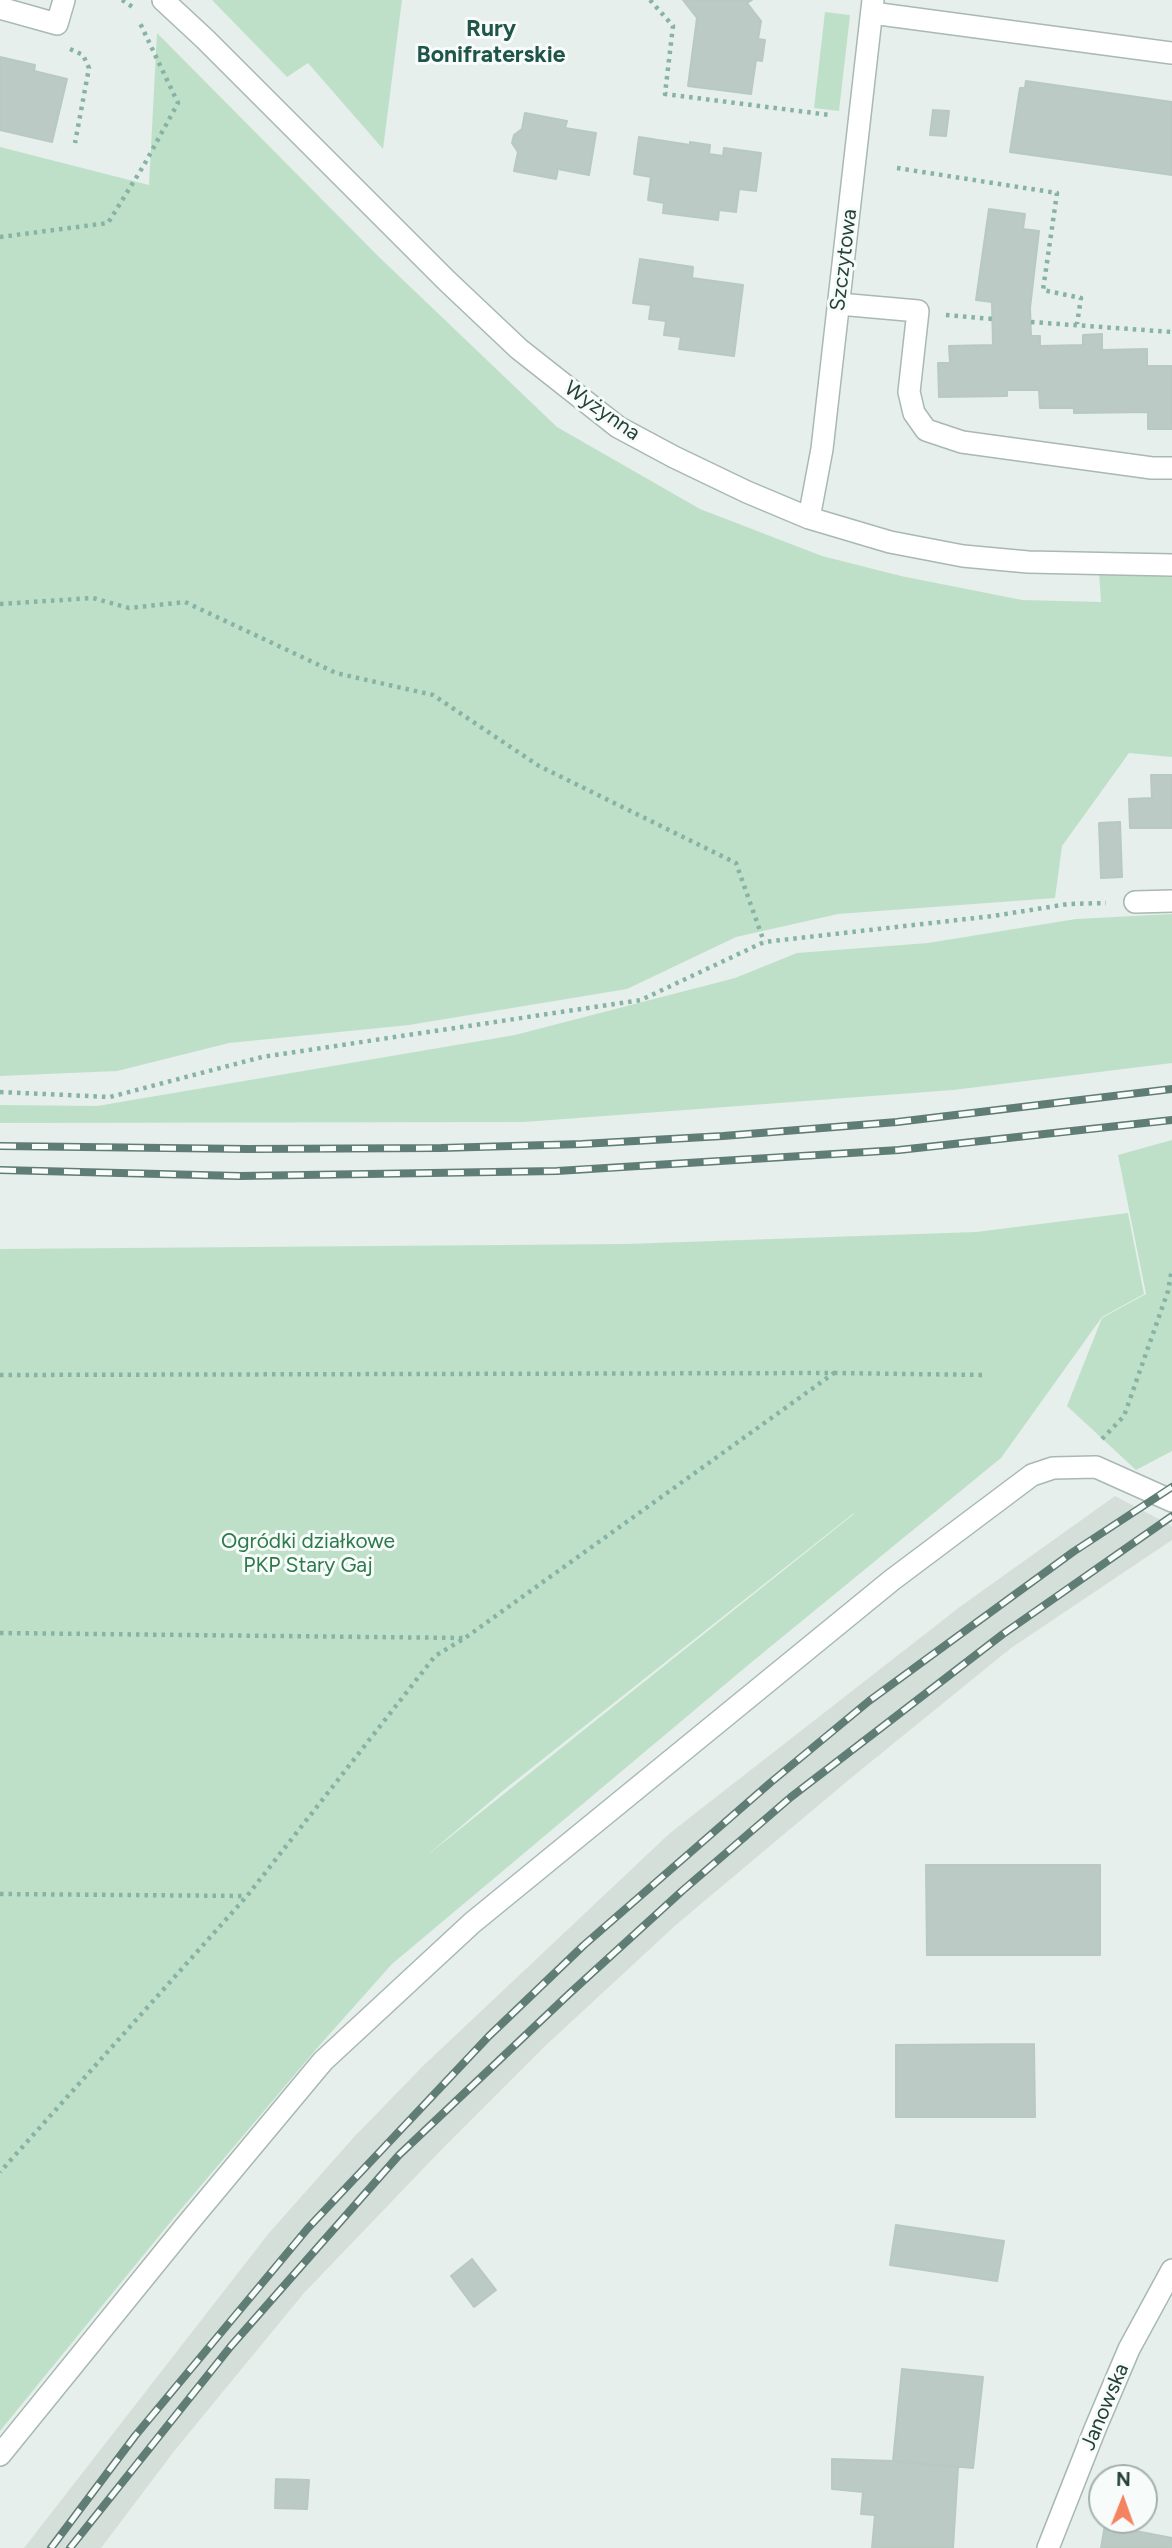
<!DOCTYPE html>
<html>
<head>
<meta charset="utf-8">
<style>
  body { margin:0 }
  #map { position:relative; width:1172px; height:2548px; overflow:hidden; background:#e6efeb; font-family:Figtree,sans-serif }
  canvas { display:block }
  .north { position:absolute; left:1088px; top:2464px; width:70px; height:70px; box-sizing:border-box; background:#f7fbf9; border:2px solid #a3b1ad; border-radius:50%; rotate:1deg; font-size:19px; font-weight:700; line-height:28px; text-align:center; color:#24423a }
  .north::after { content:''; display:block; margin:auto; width:24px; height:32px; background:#f4845f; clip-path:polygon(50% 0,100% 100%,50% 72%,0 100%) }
</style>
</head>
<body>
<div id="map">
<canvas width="1172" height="2548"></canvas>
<div class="north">N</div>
</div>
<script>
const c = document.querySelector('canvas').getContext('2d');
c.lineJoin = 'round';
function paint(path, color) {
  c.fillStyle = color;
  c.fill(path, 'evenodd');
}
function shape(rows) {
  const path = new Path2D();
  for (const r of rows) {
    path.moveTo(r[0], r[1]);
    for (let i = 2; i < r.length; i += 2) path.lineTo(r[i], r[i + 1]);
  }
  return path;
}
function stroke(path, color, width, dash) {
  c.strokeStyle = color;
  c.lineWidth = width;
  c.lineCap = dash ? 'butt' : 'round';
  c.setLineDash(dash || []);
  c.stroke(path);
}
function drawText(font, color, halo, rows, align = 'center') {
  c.font = font + ' Figtree,sans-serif';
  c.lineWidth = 6;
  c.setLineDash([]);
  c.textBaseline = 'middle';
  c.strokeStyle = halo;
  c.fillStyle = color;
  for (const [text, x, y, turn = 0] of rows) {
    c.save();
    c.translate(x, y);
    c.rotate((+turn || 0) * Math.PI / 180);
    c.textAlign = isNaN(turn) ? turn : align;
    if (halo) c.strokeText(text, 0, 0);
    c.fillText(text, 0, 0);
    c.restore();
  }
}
paint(shape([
  [1115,1496,1172,1526,1172,1540,1011,1648,851,1778,677,1924,544,2047,445,2146,304,2293,175,2450,101,2548,24,2548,269,2233,354,2137,423,2066,670,1833,961,1606]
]), '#d4dfda');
paint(shape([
  [212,0,402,0,383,149,308,63,287,77],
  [825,12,850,15,839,111,814,108],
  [157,33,379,257,557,427,700,509,822,556,901,576,1022,600,1101,602,1099,572,1172,576,1172,757,1129,753,1062,846,1055,898,838,914,736,937,627,989,409,1025,229,1043,117,1071,0,1076,0,147,149,185],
  [1172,914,1172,1063,953,1090,524,1122,0,1123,0,1105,97,1106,515,1035,735,978,797,953,928,943,1076,919],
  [1172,1140,1172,1451,1136,1470,1067,1406,1102,1318,1146,1294,1118,1155],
  [1128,1213,1144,1294,1102,1317,1001,1458,753,1661,392,1964,318,2047,177,2214,0,2431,0,1249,626,1244,976,1232],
  [854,1513,854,1514,425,1857,505,1789]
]), '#bfe0c8');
const building = shape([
  [683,0,752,0,747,3,761,21,758,39,765,40,762,61,756,60,751,94,688,86,697,18,683,0],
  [0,57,35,65,34,71,67,79,52,142,0,130,0,57],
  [1026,81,1172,102,1172,175,1010,152,1020,88,1025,88,1026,81],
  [933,110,949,111,946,136,930,135,933,110],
  [525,113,567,121,565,128,596,133,589,175,558,169,556,179,514,171,518,152,512,143,514,135,522,129,525,113],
  [639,137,690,145,690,142,710,145,709,154,723,156,724,148,761,153,756,191,739,189,736,212,719,210,718,220,663,213,664,203,648,200,651,177,634,174,639,137],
  [989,209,1025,214,1023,229,1039,231,1030,308,1031,336,1040,336,1040,346,1083,345,1083,335,1102,334,1102,350,1147,349,1147,366,1172,366,1172,429,1148,429,1148,412,1074,413,1074,408,1040,408,1039,390,1007,390,1007,396,939,397,938,363,950,363,949,346,993,345,992,302,976,300,989,209],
  [640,259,693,267,692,278,743,285,734,356,679,349,681,337,664,335,666,321,649,319,651,305,633,303,640,259],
  [1151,775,1172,775,1172,828,1130,828,1129,799,1152,798,1151,775],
  [1120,822,1122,877,1101,878,1099,823,1120,822],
  [926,1865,1100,1865,1100,1955,927,1955,926,1865],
  [1034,2044,1035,2117,896,2117,896,2045,1034,2044],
  [896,2225,1004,2241,997,2281,890,2265,896,2225],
  [472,2259,496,2290,474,2307,451,2276,472,2259],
  [902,2369,983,2377,973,2468,893,2461,902,2369],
  [832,2459,893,2461,958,2467,953,2548,872,2548,875,2515,861,2514,863,2492,832,2489,832,2459],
  [276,2479,309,2480,307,2509,275,2508,276,2479],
  [1105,2525,1172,2538,1172,2548,1101,2548,1105,2525]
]);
paint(building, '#bbcac4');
stroke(building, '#b8c9c2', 2);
const service = shape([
  [0,8,57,24,64,0],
  [872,13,1172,53],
  [839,304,918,311,909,392,914,413,926,430,962,442,1152,468,1172,468]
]);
const minor = shape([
  [163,0,205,39,447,281,519,349,618,427,674,457,747,492,809,518,890,542,963,556,1028,562,1172,565],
  [809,518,822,449,873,0],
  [1135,902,1172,901],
  [0,2455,184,2228,323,2061,472,1923,892,1580,1032,1475,1053,1468,1096,1467,1172,1501]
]);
const tertiary = shape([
  [1048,2548,1095,2429,1129,2349,1172,2270]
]);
stroke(service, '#a8b8b2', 24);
stroke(minor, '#a8b8b2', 24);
stroke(tertiary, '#a8b8b2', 24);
stroke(shape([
  [122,0,134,8],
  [650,0,673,26,665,94,830,115],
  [70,49,83,55,89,68,75,143],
  [897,168,1057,193,1043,290,1081,298,1077,324],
  [0,237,108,223,144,165,178,103,139,21],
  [946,315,993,319],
  [1031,322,1172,332],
  [0,604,93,598,129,608,185,602,336,673,433,695,539,766,736,863,764,942],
  [0,1092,110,1097,262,1057,641,1000,764,942,993,916,1068,904,1106,903],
  [834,1373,985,1375],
  [0,1375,834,1373,465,1638,435,1656,247,1896,0,2172],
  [1102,1439,1124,1416,1168,1291,1172,1269],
  [0,1633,464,1638],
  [0,1894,246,1896]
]), '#86b3a5', 4.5, [3.5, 5]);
stroke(service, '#fff', 21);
stroke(minor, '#fff', 21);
stroke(tertiary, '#fff', 21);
const rail = shape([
  [0,1146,248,1149,441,1148,582,1144,723,1136,897,1122,1172,1089],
  [0,1170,240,1176,557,1171,899,1150,1172,1120],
  [51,2548,135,2436,308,2228,489,2036,584,1945,770,1783,869,1701,1073,1552,1172,1487],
  [70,2548,231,2346,399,2155,569,1994,682,1891,791,1797,1003,1634,1172,1516]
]);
stroke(rail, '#5f7d75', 8);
stroke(rail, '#f7fbf9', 5, [16]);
drawText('21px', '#24423a', '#f7fbf9', [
  ["Szczytowa",844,260,-83],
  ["Wyżynna",602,411,35],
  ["Janowska",1105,2407,-67]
]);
drawText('21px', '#2d7a4b', '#f7fbf9', [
  ["Ogródki działkowe",308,1542],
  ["PKP Stary Gaj",308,1566]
]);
drawText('bold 23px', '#1f5548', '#f7fbf9', [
  ["Rury",491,29],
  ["Bonifraterskie",491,55]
]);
</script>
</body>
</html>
